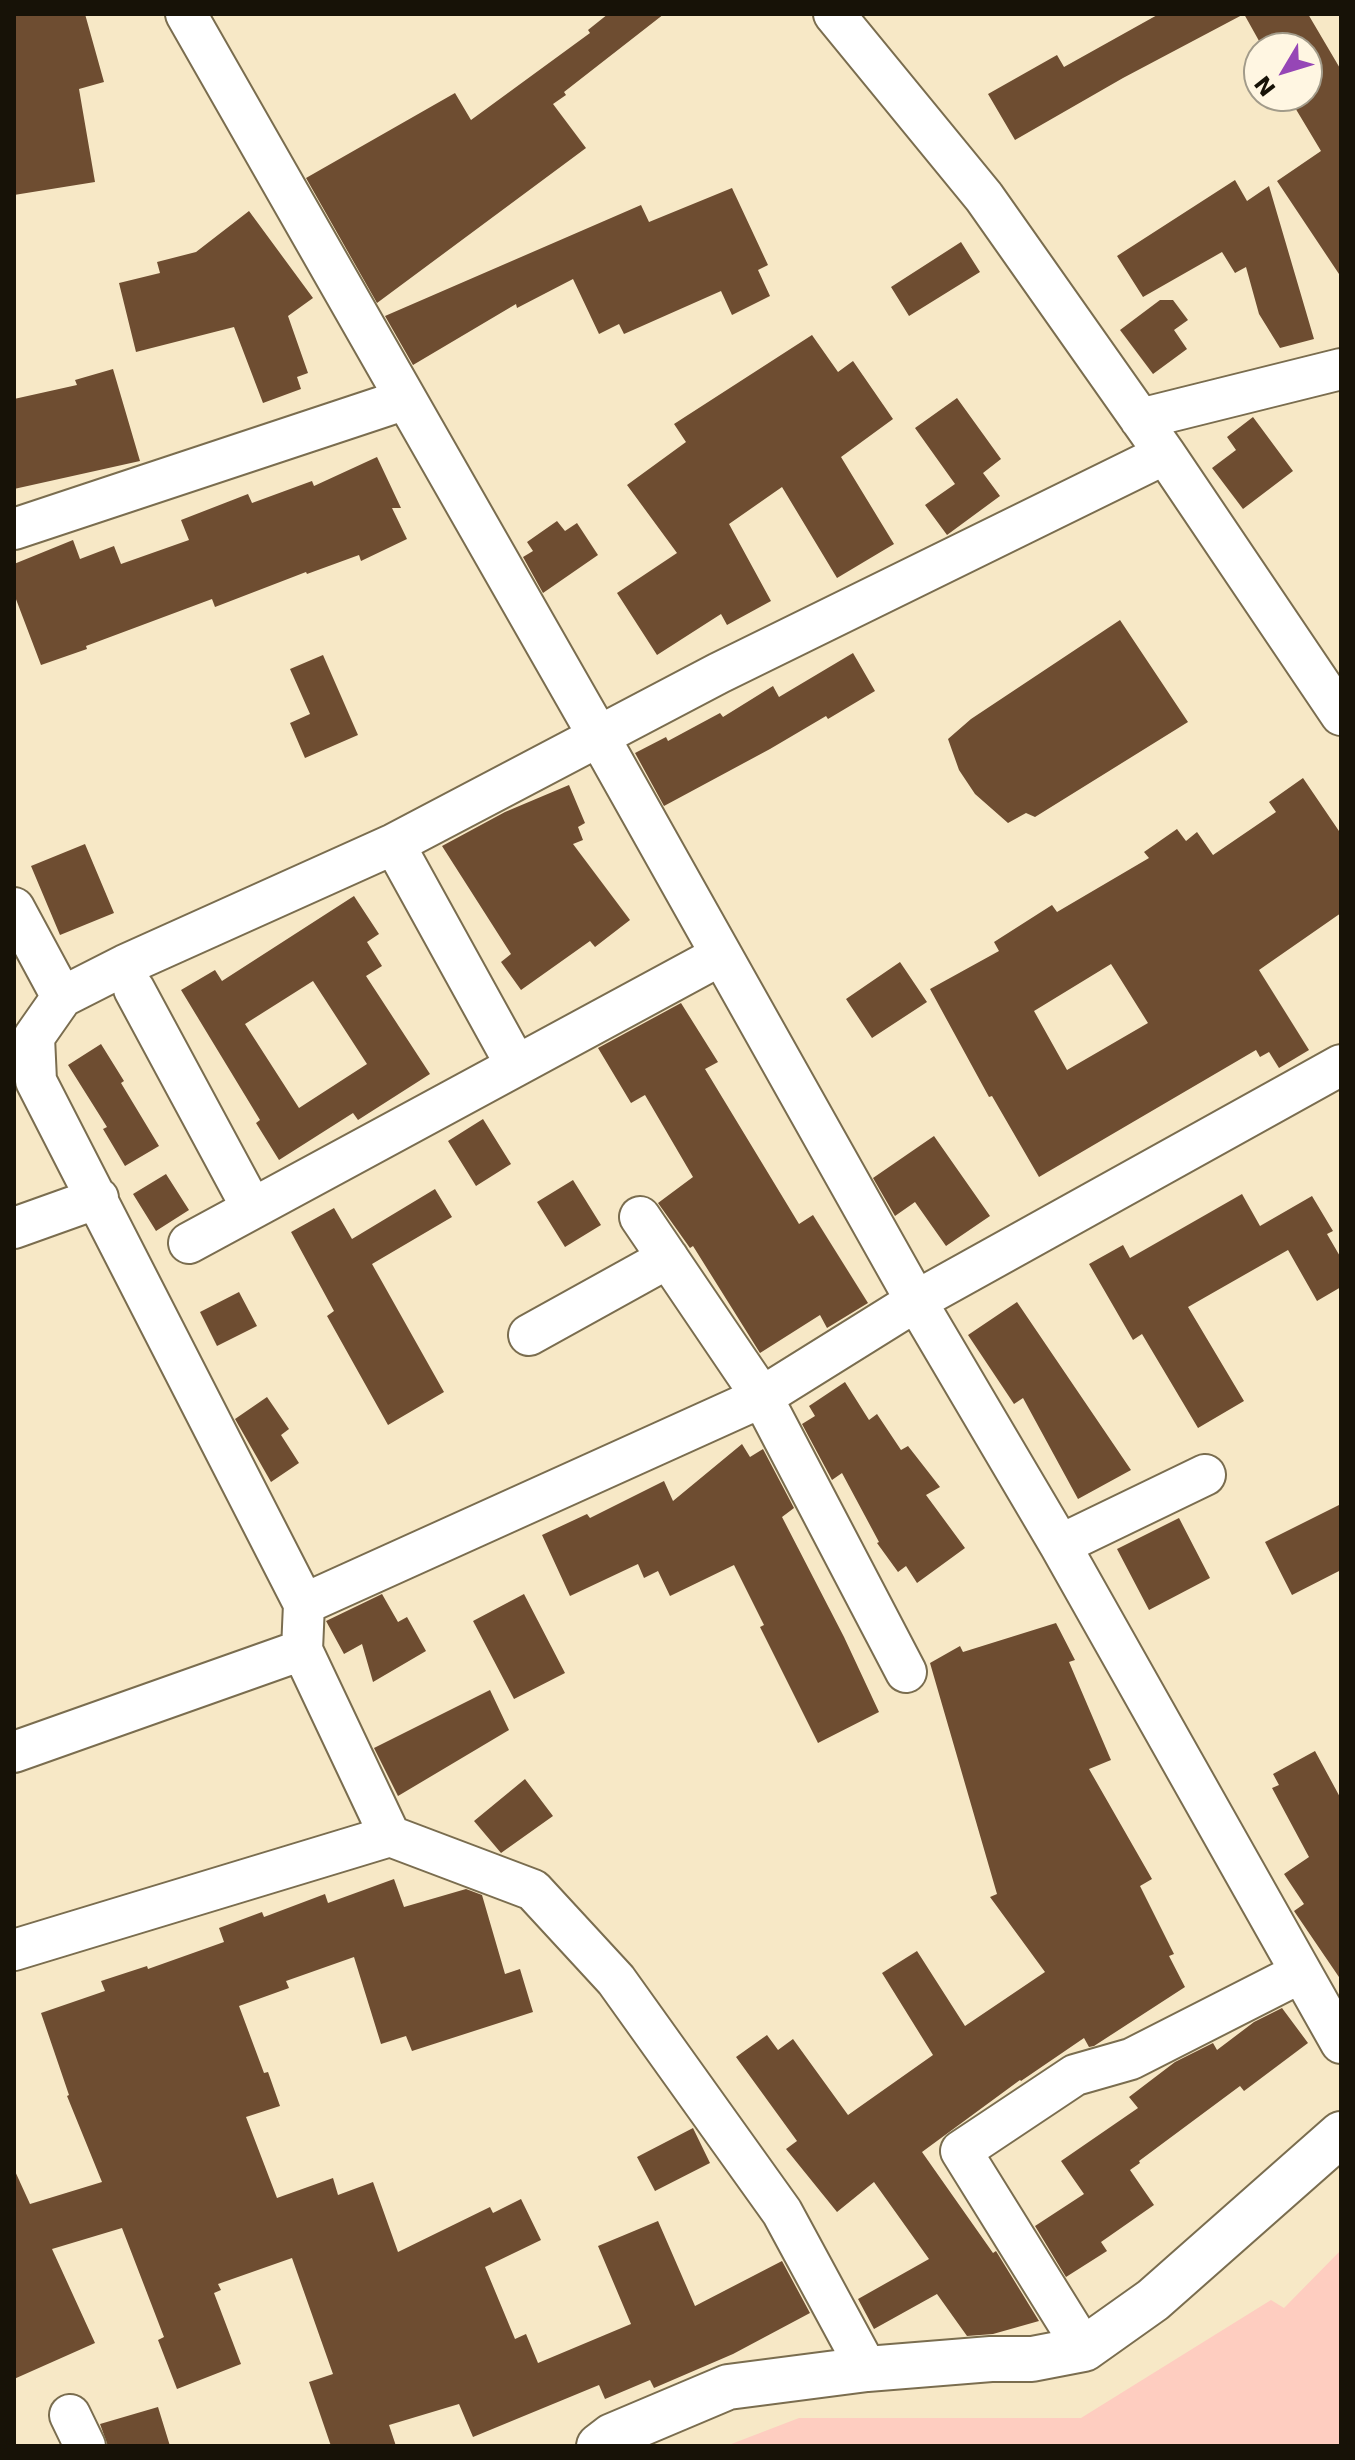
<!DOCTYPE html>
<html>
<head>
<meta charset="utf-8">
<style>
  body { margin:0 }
  #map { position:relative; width:1355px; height:2460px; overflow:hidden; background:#f7e8c6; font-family:"DejaVu Sans",sans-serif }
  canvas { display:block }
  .frame { position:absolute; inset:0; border:16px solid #171207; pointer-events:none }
  .north { position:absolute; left:1243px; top:32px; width:80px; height:80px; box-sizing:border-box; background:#fff6e2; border:2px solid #a29b8a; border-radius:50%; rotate:232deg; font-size:22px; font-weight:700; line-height:32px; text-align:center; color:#171207 }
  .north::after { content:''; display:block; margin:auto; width:28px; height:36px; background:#9646b6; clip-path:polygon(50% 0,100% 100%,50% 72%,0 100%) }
</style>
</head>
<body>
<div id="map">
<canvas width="1355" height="2460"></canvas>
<div class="frame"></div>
<div class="north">N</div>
</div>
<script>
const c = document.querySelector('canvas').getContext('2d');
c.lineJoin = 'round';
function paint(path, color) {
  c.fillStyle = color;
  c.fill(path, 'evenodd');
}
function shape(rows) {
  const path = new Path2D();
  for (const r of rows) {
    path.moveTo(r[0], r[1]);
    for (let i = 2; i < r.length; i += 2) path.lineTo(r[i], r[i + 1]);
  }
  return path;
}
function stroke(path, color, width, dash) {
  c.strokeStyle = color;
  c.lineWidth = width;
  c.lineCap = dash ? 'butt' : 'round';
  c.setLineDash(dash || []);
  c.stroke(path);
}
paint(shape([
  [1341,2250,1341,2446,726,2446,799,2418,1081,2418,1271,2300,1284,2308]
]), '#fecdc0');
paint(shape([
  [14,14,85,14,104,82,79,89,95,182,14,195],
  [608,14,664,14,564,92,566,95,553,104,586,148,377,303,306,178,455,93,471,120,590,33,588,30],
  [1159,14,1308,14,1341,70,1341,277,1277,181,1321,151,1288,96,1307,96,1307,48,1263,48,1244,14,1123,78,1015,140,988,94,1057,55,1064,67],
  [1235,180,1247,201,1269,186,1314,339,1280,348,1259,314,1246,267,1235,273,1222,252,1143,297,1117,256],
  [732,188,768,265,758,270,770,296,732,315,721,291,624,334,619,324,599,334,573,279,517,308,516,304,413,365,385,316,641,205,649,222],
  [249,211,313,298,288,316,308,373,297,377,301,389,263,403,234,327,136,352,119,283,160,273,157,262,196,252],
  [961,242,980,272,909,316,891,287],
  [1160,300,1173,300,1188,320,1174,330,1187,349,1153,374,1120,330],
  [812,335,838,372,853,361,893,419,841,457,894,544,837,578,782,487,729,524,771,601,727,625,721,614,657,655,617,593,677,553,627,485,686,442,674,424],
  [113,369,140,461,14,489,14,399,77,385,75,380],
  [957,398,1001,459,983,473,1000,496,947,535,925,505,955,484,915,428],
  [1253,417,1293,471,1243,509,1212,468,1236,450,1227,437],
  [377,457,401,508,392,508,407,539,361,561,359,555,307,574,306,572,215,607,212,599,86,646,87,649,41,665,14,594,14,564,73,540,80,559,114,546,121,564,189,540,181,520,248,494,252,503,312,481,314,486],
  [557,521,565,531,577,523,598,555,543,593,523,557,533,551,527,542],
  [1120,620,1188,722,1035,817,1026,813,1008,823,975,794,959,770,948,739,971,719],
  [853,653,875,691,828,719,826,716,770,749,664,806,635,753,666,737,668,741,720,713,723,717,773,686,779,697],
  [323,655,358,735,305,758,290,723,310,714,290,669],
  [1303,778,1341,834,1341,913,1259,970,1309,1050,1279,1068,1269,1052,1260,1057,1256,1050,1039,1177,992,1096,989,1097,930,989,999,951,994,942,1052,905,1057,912,1149,858,1144,852,1177,829,1186,841,1197,832,1213,855,1276,812,1269,802],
  [1111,964,1148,1023,1067,1070,1034,1011],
  [569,785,585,823,578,827,583,840,573,844,630,920,595,947,590,941,521,990,501,962,511,954,442,846,505,812],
  [85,844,114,913,60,935,31,866],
  [354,896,379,934,367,942,382,966,366,976,430,1074,358,1120,353,1113,279,1160,256,1123,260,1120,181,990,215,970,222,981],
  [313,981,367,1064,299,1108,245,1024],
  [900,962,927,1002,872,1038,846,999],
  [681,1003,718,1062,705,1069,799,1224,813,1215,868,1303,827,1328,820,1315,760,1353,693,1246,690,1248,658,1203,693,1177,645,1095,631,1103,598,1048],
  [101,1044,124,1081,121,1083,159,1146,125,1166,103,1129,107,1127,68,1065],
  [483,1119,511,1164,476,1186,448,1141],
  [934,1136,990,1216,946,1246,915,1202,895,1216,873,1178],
  [166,1174,189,1210,156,1231,133,1194],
  [573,1180,601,1225,565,1247,537,1202],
  [435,1189,452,1217,372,1264,444,1392,388,1425,327,1316,334,1311,291,1232,334,1208,352,1239],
  [1242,1194,1260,1226,1312,1196,1333,1231,1327,1234,1341,1258,1341,1287,1317,1301,1288,1250,1188,1307,1244,1401,1198,1428,1142,1334,1133,1340,1089,1264,1123,1245,1130,1258],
  [239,1292,257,1326,217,1346,200,1312],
  [1017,1302,1131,1470,1078,1499,1023,1398,1014,1404,968,1335],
  [845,1382,869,1420,877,1414,901,1450,908,1446,940,1487,926,1495,965,1548,917,1583,906,1566,898,1572,877,1543,879,1542,842,1473,832,1480,802,1424,815,1416,809,1406],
  [267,1397,289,1429,281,1435,299,1463,271,1482,235,1419],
  [742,1444,750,1457,763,1449,794,1508,782,1517,844,1637,879,1712,818,1743,760,1627,764,1625,734,1565,670,1596,658,1571,644,1578,638,1564,570,1596,542,1535,587,1514,590,1518,664,1481,673,1501],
  [1341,1504,1341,1570,1292,1595,1265,1542],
  [1179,1518,1210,1578,1149,1610,1117,1549],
  [382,1594,398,1622,407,1617,426,1651,373,1682,362,1644,344,1654,326,1621],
  [524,1594,565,1673,514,1699,473,1621],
  [1056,1623,1075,1660,1069,1662,1111,1760,1089,1769,1152,1879,1140,1886,1174,1954,1169,1956,1185,1987,1094,2046,1089,2047,1084,2038,1021,2081,1020,2080,922,2152,993,2253,996,2251,1039,2321,993,2334,967,2336,937,2294,874,2329,858,2299,929,2259,874,2182,837,2212,786,2149,797,2141,736,2057,767,2035,778,2050,793,2039,848,2115,933,2055,882,1973,917,1951,965,2026,1045,1972,990,1897,997,1894,930,1663,960,1646,963,1652],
  [490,1690,509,1730,398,1796,374,1748],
  [1315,1751,1341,1799,1341,1980,1294,1911,1304,1904,1284,1874,1309,1857,1272,1788,1279,1785,1273,1774],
  [525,1779,553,1816,501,1853,474,1821],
  [394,1879,404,1907,466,1889,482,1895,505,1974,520,1969,533,2012,412,2051,406,2036,381,2044,354,1957,286,1981,289,1988,239,2006,264,2073,268,2072,280,2106,246,2117,277,2198,333,2178,338,2195,373,2182,398,2252,490,2207,493,2213,521,2199,541,2240,485,2267,515,2339,526,2334,538,2363,631,2324,598,2246,658,2221,695,2306,782,2261,810,2313,733,2354,654,2388,650,2380,605,2399,599,2385,473,2437,459,2404,389,2425,396,2446,331,2446,309,2382,333,2374,292,2258,218,2284,221,2290,214,2293,241,2364,177,2389,158,2340,164,2337,122,2228,52,2249,95,2343,14,2379,14,2169,30,2204,102,2182,67,2096,69,2095,41,2013,105,1991,101,1981,147,1966,148,1969,224,1942,219,1928,262,1912,264,1917,325,1894,328,1903],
  [1282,2008,1308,2043,1244,2091,1240,2086,1139,2161,1140,2163,1130,2170,1154,2205,1101,2242,1107,2251,1066,2277,1035,2226,1084,2194,1061,2161,1138,2108,1129,2097,1175,2062,1213,2043,1217,2050,1254,2022],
  [693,2128,710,2163,655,2191,637,2157],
  [158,2407,170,2446,108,2446,100,2424]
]), '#6e4d31');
const street = shape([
  [186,14,599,737,916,1301,1060,1545,1341,2043],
  [834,14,984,197,1165,454,1341,715],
  [1140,419,1341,369],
  [14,529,406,399],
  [394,844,516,1065],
  [14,908,62,997],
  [134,989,252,1208],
  [640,1217,762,1397,906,1672],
  [14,1228,98,1198],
  [189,1243,721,955],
  [529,1335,668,1258],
  [1060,1545,1205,1475],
  [304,1604,762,1397,916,1301,1341,1065],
  [14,1752,302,1650],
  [14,1950,390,1836],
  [1084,2349,961,2151,1075,2075,1131,2059,1300,1973],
  [867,2369,782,2212,616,1980,533,1890,390,1836,302,1650,304,1604,36,1081,34,1037,62,997,125,965,394,844,719,673,1165,454],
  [70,2415,85,2446]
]);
const secondary = shape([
  [599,2446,612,2436,728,2387,867,2369,991,2359,1032,2359,1084,2349,1153,2300,1341,2134]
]);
stroke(street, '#7a6d4f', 44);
stroke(secondary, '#7a6d4f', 48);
stroke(street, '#fff', 40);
stroke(secondary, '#fff', 44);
</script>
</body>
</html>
